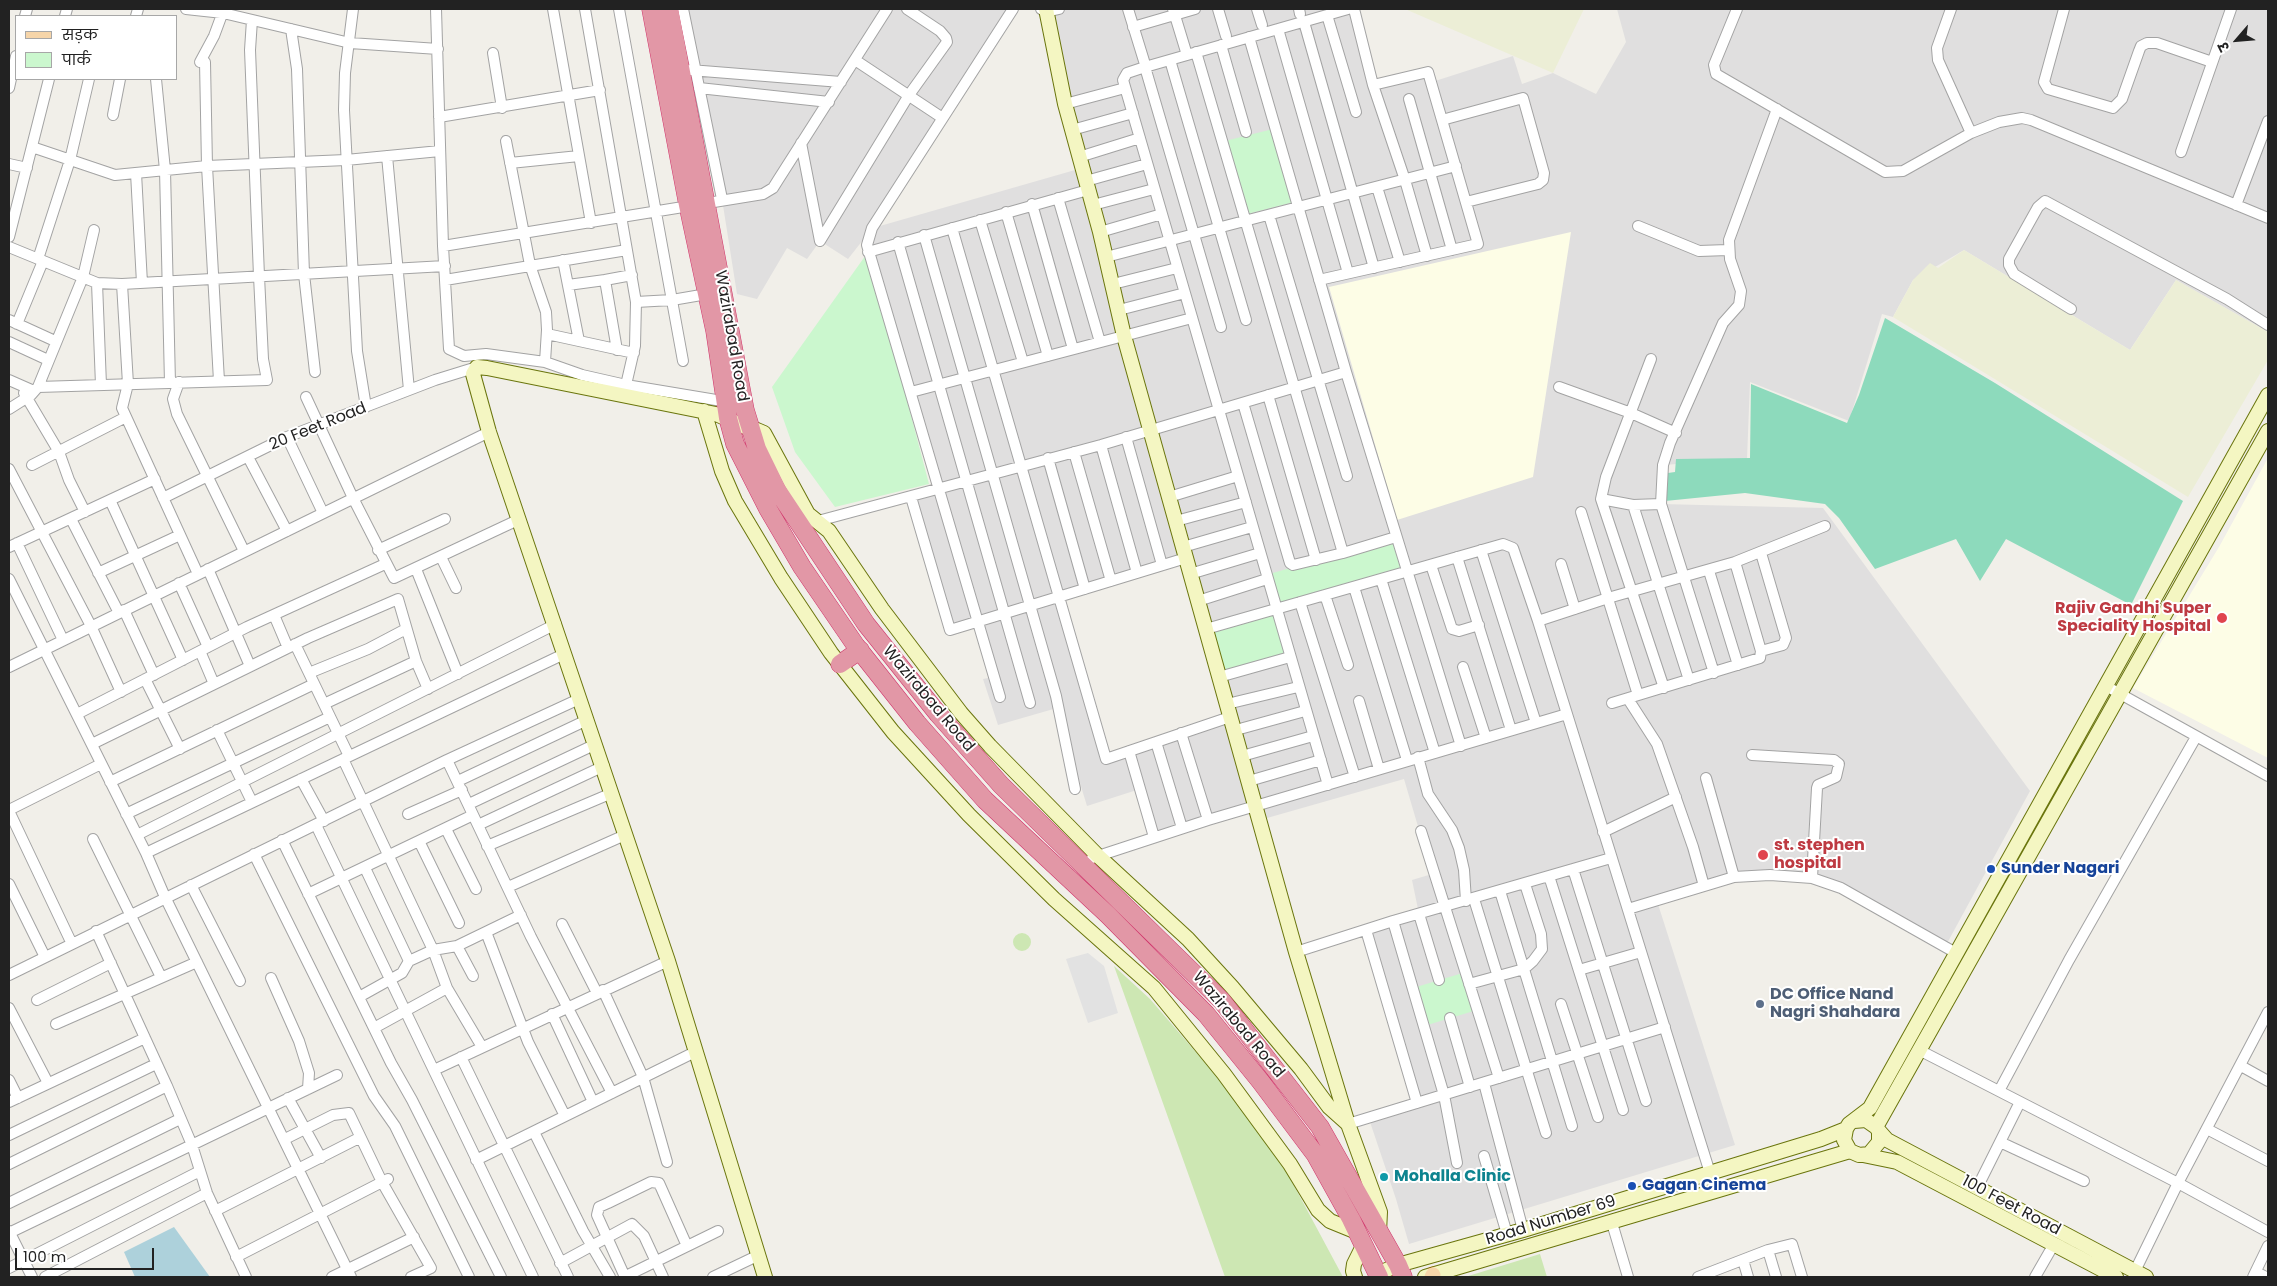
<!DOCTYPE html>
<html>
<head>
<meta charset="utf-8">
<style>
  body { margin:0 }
  #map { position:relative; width:2277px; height:1286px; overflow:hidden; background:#f1efe9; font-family:Poppins,"Noto Sans Devanagari",sans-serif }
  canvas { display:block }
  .frame { position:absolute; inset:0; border:10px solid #222; pointer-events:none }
  .legend { position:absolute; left:15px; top:15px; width:162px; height:65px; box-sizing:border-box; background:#fff; border:1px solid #a7a7a7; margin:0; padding:6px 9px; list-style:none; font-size:15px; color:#222 }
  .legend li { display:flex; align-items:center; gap:10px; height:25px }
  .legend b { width:25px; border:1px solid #a7a7a7 }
  .north { position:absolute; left:2212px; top:15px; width:50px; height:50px; -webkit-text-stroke:4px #fff; paint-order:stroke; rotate:243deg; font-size:14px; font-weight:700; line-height:20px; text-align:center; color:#222 }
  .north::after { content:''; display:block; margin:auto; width:18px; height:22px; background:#222; clip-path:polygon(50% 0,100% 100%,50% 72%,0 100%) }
  .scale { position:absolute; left:15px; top:1248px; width:139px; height:22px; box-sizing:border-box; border:2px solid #222; border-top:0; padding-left:6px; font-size:15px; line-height:18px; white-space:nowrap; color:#222; -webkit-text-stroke:4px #fff; paint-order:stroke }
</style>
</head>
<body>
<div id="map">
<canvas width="2277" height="1286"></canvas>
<div class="frame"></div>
<ul class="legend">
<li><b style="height:6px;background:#f6d5a9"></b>सड़क</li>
<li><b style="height:14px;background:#cbf7ce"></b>पार्क</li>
</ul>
<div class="north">उ</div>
<div class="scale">100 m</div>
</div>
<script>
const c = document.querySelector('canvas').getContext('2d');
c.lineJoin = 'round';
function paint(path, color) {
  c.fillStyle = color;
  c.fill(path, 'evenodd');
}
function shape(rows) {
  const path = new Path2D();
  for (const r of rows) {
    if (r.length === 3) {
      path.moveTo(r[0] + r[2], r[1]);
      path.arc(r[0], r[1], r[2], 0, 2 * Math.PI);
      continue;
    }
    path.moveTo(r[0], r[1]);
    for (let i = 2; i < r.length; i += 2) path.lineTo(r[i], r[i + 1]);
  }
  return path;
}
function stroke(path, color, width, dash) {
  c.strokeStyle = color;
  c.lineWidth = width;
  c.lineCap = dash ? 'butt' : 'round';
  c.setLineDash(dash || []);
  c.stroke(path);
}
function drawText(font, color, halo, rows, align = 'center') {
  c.font = font + ' Poppins,sans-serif';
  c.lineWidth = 4;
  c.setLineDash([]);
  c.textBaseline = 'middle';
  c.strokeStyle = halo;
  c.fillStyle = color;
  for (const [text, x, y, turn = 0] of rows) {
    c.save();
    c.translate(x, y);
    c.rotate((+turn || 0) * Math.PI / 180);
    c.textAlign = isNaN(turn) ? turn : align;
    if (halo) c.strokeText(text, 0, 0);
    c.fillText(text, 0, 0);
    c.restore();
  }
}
paint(shape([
  [683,9,1013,9,873,228,1082,168,1040,9,1354,9,1373,85,1428,72,1432,82,1513,56,1522,84,1553,73,1596,94,1626,42,1617,9,2268,9,2268,332,2176,280,2130,350,1964,250,1913,280,1893,317,1882,314,1849,421,1750,382,1747,459,1663,465,1661,504,1823,508,2030,791,1945,947,1812,878,1734,877,1657,901,1735,1145,1409,1244,1396,1199,1369,1119,1416,1104,1366,930,1419,914,1412,880,1432,874,1404,779,1260,820,1256,806,1154,837,1140,789,1087,806,1057,708,998,725,983,679,994,677,979,621,950,630,911,497,940,489,868,251,870,231,848,259,820,241,807,259,787,248,757,299,737,294,722,199],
  [1186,559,1230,717,1106,758,1059,597]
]), '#e0dfdf');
paint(shape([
  [1571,232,1533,477,1397,520,1329,287],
  [2268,458,2268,758,2133,688,2219,547]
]), '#fdfde6');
paint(shape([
  [1405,9,1584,9,1553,73],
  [1964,250,2130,350,2176,280,2268,332,2268,360,2188,497,1893,317,1913,280,1930,263,1938,268]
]), '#eceed6');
paint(shape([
  [1022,942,9],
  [1114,966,1150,999,1226,1087,1284,1167,1343,1277,1225,1277],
  [1540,1254,1547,1277,1465,1277]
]), '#cde7b3');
paint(shape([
  [1277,128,1298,201,1247,214,1225,141],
  [868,252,929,484,835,507,795,452,772,387],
  [1396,537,1406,572,1276,609,1290,657,1219,677,1206,629,1275,609,1266,575],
  [1466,972,1477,1010,1424,1026,1413,988]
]), '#cbf7ce');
paint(shape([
  [1885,318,1995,383,2183,501,2131,605,2006,539,1980,581,1956,539,1875,569,1839,518,1825,504,1745,493,1665,501,1668,473,1675,472,1676,459,1750,458,1751,384,1847,423,1859,395]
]), '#8ddabc');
paint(shape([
  [1088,953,1104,966,1118,1013,1088,1023,1066,959]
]), '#e2e2e2');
paint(shape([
  [174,1227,210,1277,135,1277,124,1252]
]), '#add1db');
const street = shape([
  [186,9,223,13,350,43,438,49],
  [353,9,345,73,344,110,357,351,366,407],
  [436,9,443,246,449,349,464,356,486,354,545,362,582,375,626,385,728,402],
  [553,9,591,223],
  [585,9,636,302,635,346,626,385],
  [619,9,683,361],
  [683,9,722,199],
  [1041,9,1046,12,1059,9],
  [1128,9,1144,61],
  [1173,9,1187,55],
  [1218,9,1226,36],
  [1257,9,1262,25],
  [1299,9,1300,14],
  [1354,9,1373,85,1405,180,1427,256],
  [1737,9,1714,65,1716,74,1885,172,1903,171,1971,133,1999,122,2022,118,2031,120,2268,218],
  [1951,9,1937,48,1938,60,1971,133],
  [2064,9,2044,82,2048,89,2113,108,2122,99,2139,51,2141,46,2147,43,2157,43,2212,62],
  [1327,15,1356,112],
  [25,16,27,9],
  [65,16,67,9],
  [136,16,138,9],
  [1304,22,1374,268],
  [1133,27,1195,9],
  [291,29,297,69,304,274,315,372],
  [1278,29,1348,273],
  [1249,37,1346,372,1461,746],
  [1221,45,1246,132],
  [1196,52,1343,553,1396,537],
  [493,53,502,108],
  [855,60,941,117],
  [1170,60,1246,320],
  [200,62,214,36,224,9],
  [205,62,207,166,219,381],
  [1145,67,1221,327],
  [690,70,841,82],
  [156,79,165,170,170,383],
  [9,88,16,56],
  [699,88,829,102],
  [1409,99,1452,250],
  [1065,104,1125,88],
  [113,115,120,79],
  [439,117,600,90],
  [1442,120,1523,98,1544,173,1543,180,1538,184,1466,202],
  [1072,130,1133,113],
  [506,141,530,265,546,312,547,330,545,362],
  [801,143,820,241],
  [32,147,115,175,207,166,346,160,440,151],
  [2181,152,2231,9],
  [387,156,409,390],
  [1079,157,1140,138],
  [510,163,579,156],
  [9,164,27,168],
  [136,173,142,283],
  [1086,181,1147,164],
  [1377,187,1400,262],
  [1058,198,1100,342],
  [1032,204,1073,349],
  [1093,205,1154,189],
  [2236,205,2268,121],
  [1006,212,1048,356],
  [1269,215,1347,476],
  [980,220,1023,362],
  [1638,226,1699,251,1728,250],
  [952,228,1106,759,1230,717],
  [1100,232,1162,214],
  [924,235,1056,696,1075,789],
  [9,237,49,79],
  [820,241,909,95,947,42,946,38,940,31,907,9],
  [898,242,1030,703],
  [443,246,763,194,773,188,778,180,887,9],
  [9,247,97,283,122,284,445,266],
  [868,252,1088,190],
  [1106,257,1456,166],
  [38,259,70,160,89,79],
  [563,260,579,341],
  [445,280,627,250],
  [605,280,632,275],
  [1319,280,1478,244,1428,72,1373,85],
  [97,283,101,385],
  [122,284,128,384,122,408,198,574],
  [1113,284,1177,268],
  [568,285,605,280,617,350],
  [636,302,672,300,707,294],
  [2071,309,2014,274,2009,265,2009,259,2038,207,2045,201,2227,299,2268,325],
  [1119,310,1185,293],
  [9,320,55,341],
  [17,324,43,261],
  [547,334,634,353],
  [9,342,48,360],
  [1651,359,1606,477,1601,499,1664,688],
  [9,380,34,391],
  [179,382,173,399,177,414,244,551],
  [38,387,267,380,263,359,259,276,250,50,252,20],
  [1559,387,1631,413,1676,433],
  [911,392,1192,318],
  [24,393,59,452,69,480,85,512],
  [1268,395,1316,560],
  [306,397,353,498,394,578,520,519],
  [1243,403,1290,563,1293,565,1343,553],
  [9,409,31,395,38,387,83,277,94,230],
  [287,437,323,513],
  [1126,437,1162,565],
  [1101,445,1137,573],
  [1074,452,1111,581],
  [248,457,287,531],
  [1048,458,1085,589],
  [32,465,126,417],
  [9,469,91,626,121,692],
  [911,497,950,630,1186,558],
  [1169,497,1238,476],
  [163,498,287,437,435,380,477,367],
  [1601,499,1633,505,1661,504],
  [110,500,183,660],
  [1633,505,1689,680],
  [1581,512,1638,695],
  [71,519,119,613],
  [818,521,1101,445,1346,372],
  [1176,521,1246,502],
  [17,543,63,640],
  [9,547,155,479],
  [1183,547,1252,527],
  [378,550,445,519],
  [1481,550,1536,723],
  [441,557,456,588],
  [1457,557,1511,730],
  [1561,564,1575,609],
  [1431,565,1452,629,1459,631,1479,625],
  [208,569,250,666],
  [416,569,458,674],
  [1709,571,1738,665],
  [98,573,180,535],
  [1190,574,1260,553],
  [9,579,146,853,165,897,351,1277],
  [1381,579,1435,753],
  [179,583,208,647],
  [1354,587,1407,760],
  [1325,595,1348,665],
  [1198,601,1267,579],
  [1300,602,1355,777],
  [124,610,154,675],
  [274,615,288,648],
  [1538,621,1608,598,1735,562,1825,526],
  [1206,629,1503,544,1513,548,1538,621,1710,1173],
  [295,644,349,756],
  [200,651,214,684],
  [1761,651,1783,645,1786,638,1761,553],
  [9,667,489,432],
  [1463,667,1486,738],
  [309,673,368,649,406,629],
  [1714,673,1661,504,1663,465,1670,443,1723,323,1739,305,1741,291,1730,259,1729,240,1777,109],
  [1219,677,1290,657],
  [145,679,180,749],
  [2106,686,2268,776],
  [1000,697,867,245,872,228,1013,9],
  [1628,699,1657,744,1693,847,1704,886],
  [1359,701,1379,769],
  [1612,703,1760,658,1761,651,1735,562],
  [324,704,416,661],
  [1227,704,1298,687],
  [77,714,247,627,385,564],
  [217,730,252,802],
  [1236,730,1305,711],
  [1181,733,1208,820],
  [1156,742,1182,828],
  [92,744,308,638,398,599,416,661,428,689],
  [1129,751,1154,837],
  [1752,755,1834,760,1839,764,1836,777,1818,785,1817,788,1812,878],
  [1242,756,1313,736],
  [1418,757,1428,794,1452,830,1459,848,1464,870,1466,901],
  [343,759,433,950,447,988,482,1047],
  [447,760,531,937,612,1093],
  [1706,778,1734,877],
  [301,779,324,821],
  [458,781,587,720],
  [1249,781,1321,760],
  [110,782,314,684],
  [1328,785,1123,80,1127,73,1145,67,1348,9],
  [469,804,596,744],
  [9,810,101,764],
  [9,811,72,944],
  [126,814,330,717],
  [408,814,462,790],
  [316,825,533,1277],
  [478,825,604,766],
  [446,829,476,889],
  [1421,831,1499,1078],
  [1603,832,1676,797],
  [137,835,556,624],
  [93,839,161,977],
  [282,840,391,1063,412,1100,501,1277],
  [419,841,459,923],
  [487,846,612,793],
  [146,853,564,654],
  [254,854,374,1096,395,1126,469,1277],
  [1092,858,1208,820,1567,714],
  [365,868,409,961],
  [1573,869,1646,1101],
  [1549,876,1623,1110],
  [9,884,45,957],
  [191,885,240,981],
  [508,887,625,835],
  [1500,891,1572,1126],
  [308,894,473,815],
  [1474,899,1546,1133],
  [1628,909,1734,877,1770,875,1812,878,1841,888,1956,953],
  [1419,914,1439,980],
  [1393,921,1444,1095,1457,1163],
  [562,924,597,993],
  [1366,930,1417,1103],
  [96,931,167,1086,192,1145,207,1193,246,1277],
  [486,932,528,1042,565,1116],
  [457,946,473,976],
  [1296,952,1393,921,1611,858],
  [1579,970,1641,952],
  [9,975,447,760,579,699],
  [271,978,299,1041,309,1073,308,1089],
  [1469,984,1524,969,1533,961,1542,949,1541,934,1525,884],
  [603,990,643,1077,667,1162],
  [359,997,402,973,409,961,433,950,457,946,521,915],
  [37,1000,111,963],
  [1561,1004,1598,1117],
  [9,1008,48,1083],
  [552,1014,593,1102],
  [1450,1018,1470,1087],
  [56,1024,197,962],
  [374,1028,447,988],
  [1919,1050,2178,1183,2268,1232],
  [461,1057,568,1277],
  [2241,1066,2268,1081],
  [434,1070,668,961],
  [9,1080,18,1098],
  [1484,1083,1523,1230],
  [1999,1091,2069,960,2196,737],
  [288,1098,321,1158],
  [9,1102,145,1038],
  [1348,1124,1665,1027],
  [2207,1129,2268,1161],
  [534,1132,583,1231,610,1277],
  [9,1135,156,1064],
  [285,1139,333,1115,349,1113,382,1182,431,1268,411,1277],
  [2000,1142,2084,1181],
  [1484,1156,1507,1234],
  [476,1160,695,1052],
  [9,1164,167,1086],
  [1977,1188,2020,1102],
  [9,1203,180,1119],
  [215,1211,357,1139],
  [1612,1223,1628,1277],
  [9,1231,32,1277],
  [9,1233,337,1075],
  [1768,1250,1776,1277],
  [236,1257,388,1179],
  [1743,1260,1748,1277],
  [560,1263,632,1224,644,1236,663,1277],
  [9,1268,200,1171],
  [2135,1271,2178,1183,2268,1012],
  [2256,1272,2266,1277],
  [45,1277,207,1193],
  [332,1277,414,1237],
  [624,1277,718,1231],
  [625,1277,597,1215,599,1207,608,1203,651,1182,659,1183,687,1246],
  [713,1277,759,1255],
  [1698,1277,1768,1250,1792,1244,1802,1277],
  [2035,1277,2054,1244],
  [2253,1277,2268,1246]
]);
const secondary = shape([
  [1046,9,1065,104,1100,232,1124,336,1296,952,1348,1124,1380,1212,1379,1232],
  [704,411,722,471,735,501,781,578,831,653,893,732,969,815,1054,899,1154,988,1224,1074,1290,1164,1318,1210,1330,1221,1357,1232],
  [799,515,808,514,829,531,882,609,961,713,990,746,1097,855,1188,939,1232,987,1301,1069,1329,1107,1348,1124],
  [1854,1121,1866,1120,1876,1127,1879,1131,1879,1142,1869,1154,1859,1155,1850,1151,1844,1140,1846,1129,1849,1124,1870,1108,2268,395],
  [1876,1127,2268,431],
  [1879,1131,1887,1140,2146,1277],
  [1863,1155,1897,1162,2116,1277],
  [1377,1274,1398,1265,1523,1230,1821,1139,1846,1129],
  [765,1277,668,961,489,432,473,374,477,367,487,368,716,414,750,429,757,430,764,433,808,514],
  [1355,1277,1353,1271,1354,1264,1363,1246],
  [1425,1277,1850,1151]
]);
const primary = shape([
  [1432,1277,1433,1275]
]);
const highway = shape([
  [651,9,688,205,715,331,728,418,735,444,768,509,802,567,856,646,917,723,985,800,1108,915,1206,1014,1261,1082,1315,1154,1351,1219,1379,1277],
  [669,9,745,410,757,449,777,490,866,624,938,714,1001,785,1222,1001,1320,1127,1398,1265,1403,1277],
  [840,664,860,650]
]);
stroke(street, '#a3a3a3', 12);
stroke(secondary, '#6a750d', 16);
stroke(primary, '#95660a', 17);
stroke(highway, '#d0356b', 19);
stroke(street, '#fff', 10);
stroke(secondary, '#f4f6c2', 14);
stroke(primary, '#f6d5a9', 15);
stroke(highway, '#e297a6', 18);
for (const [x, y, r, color] of [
  [2222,618,6,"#e0444e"],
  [1763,855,6,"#e0444e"],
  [1991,869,5,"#1a4fb4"],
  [1760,1004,5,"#5c6f8a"],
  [1384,1177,5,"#0f9aa8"],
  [1632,1186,5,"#1a4fb4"]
]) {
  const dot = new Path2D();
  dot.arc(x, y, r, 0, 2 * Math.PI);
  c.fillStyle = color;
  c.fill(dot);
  stroke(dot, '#fff', 2);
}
drawText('16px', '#222', '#fff', [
  ["Wazirabad Road",731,336,80],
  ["20 Feet Road",318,427,-22],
  ["Wazirabad Road",928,699,50],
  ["Wazirabad Road",1238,1025,50],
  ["100 Feet Road",2011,1206,28],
  ["Road Number 69",1551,1221,-17]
]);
drawText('bold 16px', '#be3a42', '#fff', [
  ["Rajiv Gandhi Super",2211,609],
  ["Speciality Hospital",2211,627],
  ["st. stephen",1774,846,"left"],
  ["hospital",1774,864,"left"]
], 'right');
drawText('bold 16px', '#164399', '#fff', [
  ["Sunder Nagari",2001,869],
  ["Gagan Cinema",1642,1186]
], 'left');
drawText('bold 16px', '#4e5e75', '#fff', [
  ["DC Office Nand",1770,995],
  ["Nagri Shahdara",1770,1013]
], 'left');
drawText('bold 16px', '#0d838f', '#fff', [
  ["Mohalla Clinic",1394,1177]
], 'left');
</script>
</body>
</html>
